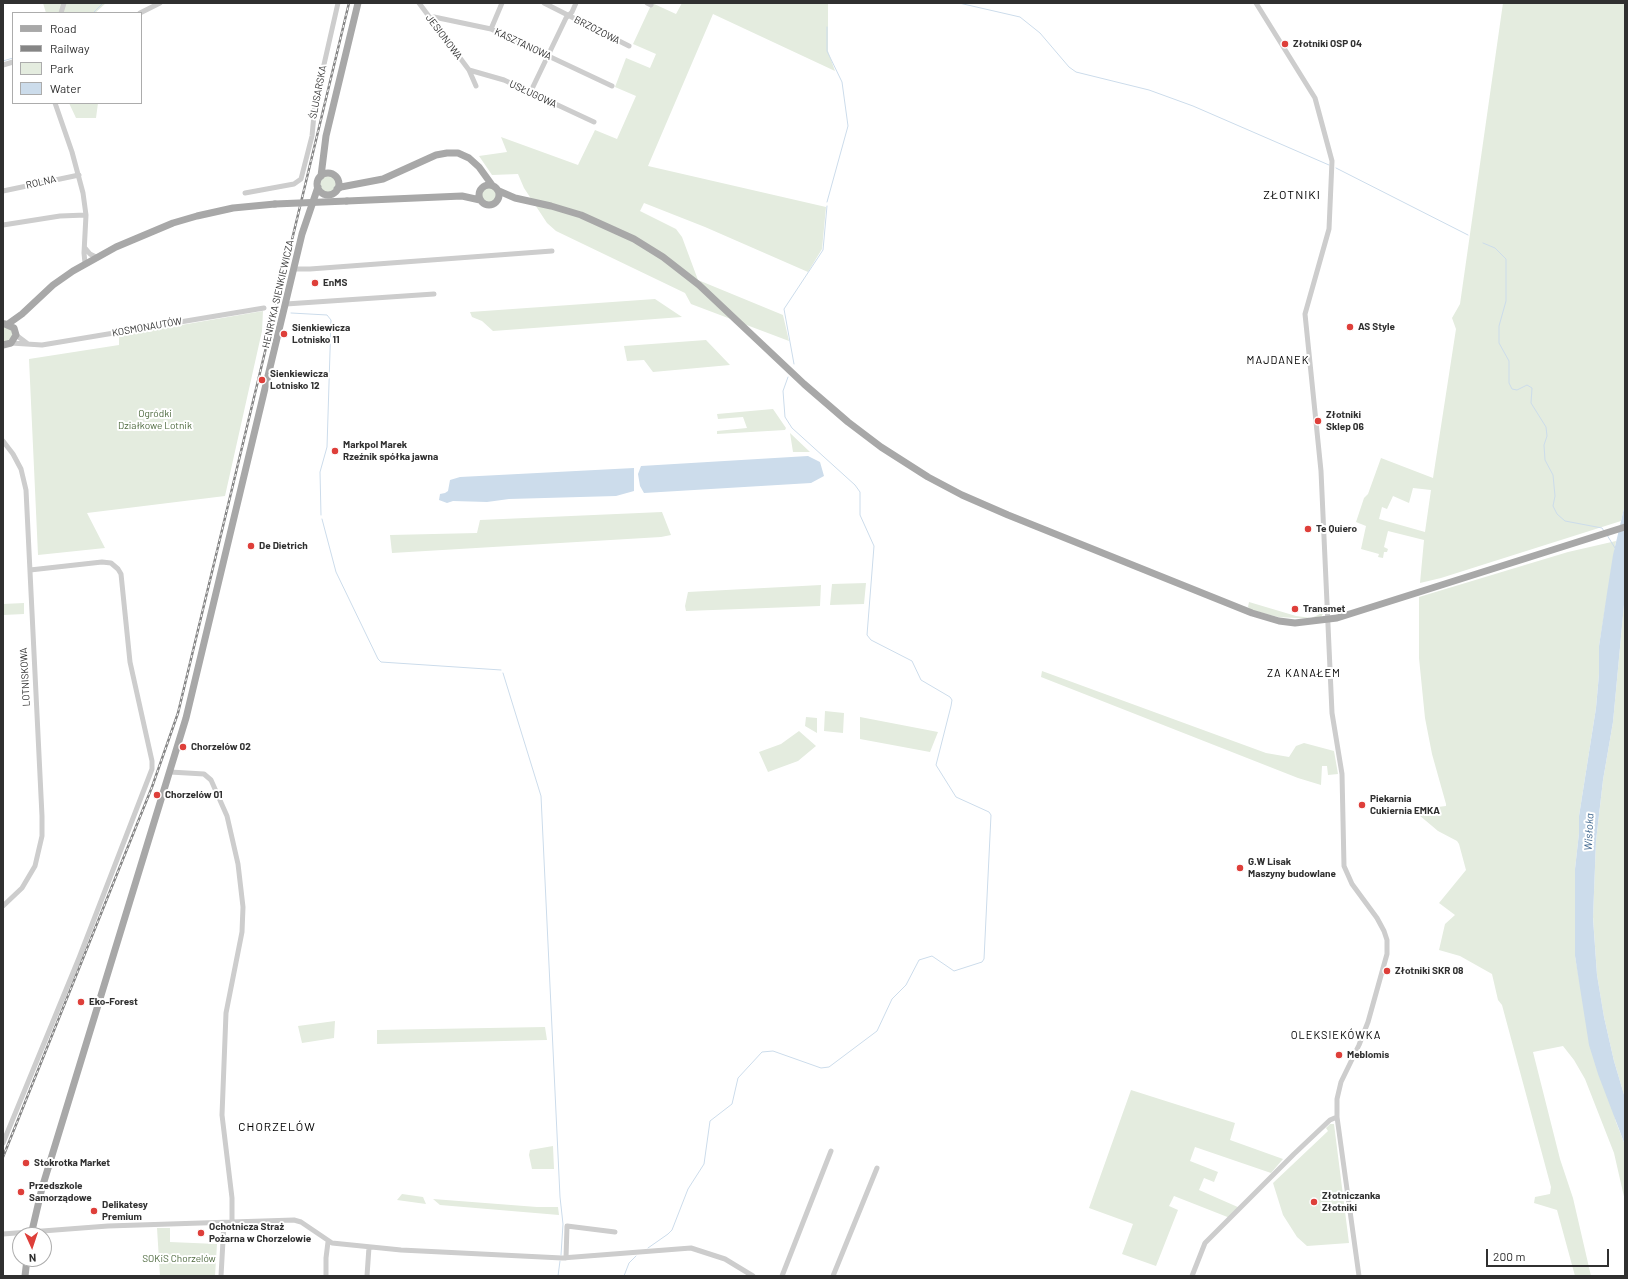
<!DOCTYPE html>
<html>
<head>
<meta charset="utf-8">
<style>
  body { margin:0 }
  #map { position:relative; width:1628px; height:1279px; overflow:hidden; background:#fff; font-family:Barlow,sans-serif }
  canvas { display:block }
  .frame { position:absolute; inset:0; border:4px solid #303030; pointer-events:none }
  .legend { position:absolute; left:12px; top:12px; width:130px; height:92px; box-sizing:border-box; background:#fff; border:1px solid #acacac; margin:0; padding:5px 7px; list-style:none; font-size:12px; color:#303030 }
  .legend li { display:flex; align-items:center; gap:8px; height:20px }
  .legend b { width:20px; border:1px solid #acacac }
  .north { position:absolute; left:12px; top:1227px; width:40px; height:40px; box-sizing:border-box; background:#fff; border:1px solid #acacac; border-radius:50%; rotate:177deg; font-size:11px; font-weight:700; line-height:16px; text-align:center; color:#303030 }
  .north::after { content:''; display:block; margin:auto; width:14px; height:18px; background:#de3f3a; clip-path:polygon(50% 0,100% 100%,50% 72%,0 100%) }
  .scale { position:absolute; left:1486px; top:1249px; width:123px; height:18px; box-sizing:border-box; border:2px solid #303030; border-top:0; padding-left:5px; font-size:12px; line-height:14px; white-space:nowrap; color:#303030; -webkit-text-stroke:3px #fff; paint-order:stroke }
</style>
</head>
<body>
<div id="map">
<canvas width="1628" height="1279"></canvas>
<div class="frame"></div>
<ul class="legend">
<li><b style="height:5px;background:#a8a8a8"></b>Road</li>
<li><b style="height:5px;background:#858585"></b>Railway</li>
<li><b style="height:11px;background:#e4ecdf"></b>Park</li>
<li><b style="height:11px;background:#ccdceb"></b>Water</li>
</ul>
<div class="north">N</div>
<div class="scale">200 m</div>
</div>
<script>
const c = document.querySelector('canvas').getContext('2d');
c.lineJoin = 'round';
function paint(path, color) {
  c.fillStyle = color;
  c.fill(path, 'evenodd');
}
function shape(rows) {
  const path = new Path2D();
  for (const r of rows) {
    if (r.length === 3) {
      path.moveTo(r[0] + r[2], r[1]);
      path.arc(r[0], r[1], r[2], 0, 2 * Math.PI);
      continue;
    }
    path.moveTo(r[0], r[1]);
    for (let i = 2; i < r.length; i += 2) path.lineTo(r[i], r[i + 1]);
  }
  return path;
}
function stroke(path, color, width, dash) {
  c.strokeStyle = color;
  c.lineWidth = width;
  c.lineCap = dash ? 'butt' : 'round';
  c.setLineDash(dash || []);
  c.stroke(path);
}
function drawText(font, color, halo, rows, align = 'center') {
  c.font = font + ' Barlow,sans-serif';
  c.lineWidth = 4;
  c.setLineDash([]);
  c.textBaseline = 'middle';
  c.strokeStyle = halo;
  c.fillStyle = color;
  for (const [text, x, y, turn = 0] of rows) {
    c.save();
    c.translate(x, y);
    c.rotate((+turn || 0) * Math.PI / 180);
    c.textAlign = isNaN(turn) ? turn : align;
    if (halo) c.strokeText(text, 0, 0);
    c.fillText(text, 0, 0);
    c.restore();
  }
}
paint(shape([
  [43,3,62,3,59,13,46,13],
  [66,3,106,3,95,13,63,13],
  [652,3,676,14,682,3,828,3,828,51,835,71,713,14,648,166,826,207,822,249,808,272,705,227,644,203,640,211,676,229,682,237,698,280,783,315,789,341,691,304,685,293,556,231,547,223,524,188,518,174,492,175,479,156,507,152,501,137,578,165,595,130,617,139,636,96,615,87,626,58,650,68,656,54,633,44],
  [1503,3,1625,3,1625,504,1621,521,1441,578,1420,583,1424,540,1388,531,1384,547,1388,549,1387,552,1384,552,1383,558,1378,557,1379,554,1361,549,1366,526,1356,522,1364,498,1368,494,1381,458,1433,478,1456,329,1452,318,1460,304],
  [1413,488,1431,490,1425,532,1379,519,1382,507,1387,509,1393,496,1409,503],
  [69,103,98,103,96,118,76,118],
  [328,184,8],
  [489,195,8],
  [655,299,682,317,493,331,482,321,472,317,470,312],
  [263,311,262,331,225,496,87,513,105,548,38,555,29,359,119,345,119,337,123,335],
  [3,327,10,328,13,333,11,339,3,342],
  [706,340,730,365,653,372,644,360,627,361,624,346],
  [773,409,786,428,785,430,717,434,717,431,747,428,743,417,718,419,717,414],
  [790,433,810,452,793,452],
  [662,512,671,535,661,537,392,553,390,535,477,533,480,520],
  [1616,541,1599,646,1599,674,1596,708,1579,816,1579,833,1575,869,1575,956,1580,984,1616,1122,1625,1145,1625,1201,1614,1153,1585,1079,1574,1060,1563,1046,1533,1052,1560,1159,1573,1198,1591,1276,1575,1276,1557,1210,1534,1203,1535,1197,1550,1194,1551,1187,1502,1005,1498,1000,1492,974,1460,956,1439,950,1445,924,1455,915,1439,903,1466,870,1459,844,1457,841,1438,831,1413,810,1446,806,1446,804,1432,754,1425,718,1419,658,1419,597,1568,552],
  [866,583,864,604,830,605,832,584],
  [821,585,820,606,686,611,685,606,688,592],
  [1625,594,1625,1098,1614,1061,1604,1017,1597,975,1593,917,1596,841,1603,780,1613,722],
  [1249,602,1296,616,1311,618,1318,615,1324,609,1324,612,1321,617,1313,619,1278,617,1251,610,1248,607],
  [24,603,24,614,3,615,3,604],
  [1042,671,1266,753,1289,757,1296,746,1304,743,1334,751,1338,774,1328,775,1327,766,1322,766,1321,785,1298,778,1041,677],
  [825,711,844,713,843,733,824,731],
  [806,717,817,718,817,733,805,726],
  [860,717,938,732,930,752,860,739],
  [799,731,816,746,798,761,768,772,759,752,781,744],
  [335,1021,334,1038,302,1043,298,1026],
  [545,1027,547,1040,377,1044,377,1030],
  [1131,1090,1235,1123,1230,1140,1283,1159,1271,1173,1195,1147,1190,1161,1218,1172,1214,1182,1204,1178,1199,1190,1240,1208,1230,1218,1174,1196,1169,1206,1178,1210,1156,1266,1122,1254,1133,1224,1089,1208],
  [1330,1124,1334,1124,1349,1243,1307,1246,1297,1237,1283,1215,1273,1183,1328,1131,1326,1128],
  [553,1146,554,1169,532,1169,529,1155,530,1150],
  [402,1194,423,1197,426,1204,397,1200],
  [433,1199,537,1207,558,1207,559,1215,440,1205],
  [157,1228,170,1228,170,1242,217,1244,215,1276,160,1276]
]), '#e4ecdf');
paint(shape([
  [808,456,820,462,824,476,811,483,644,493,640,486,638,474,641,466],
  [634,468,634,491,616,496,509,499,487,502,453,501,447,503,439,500,440,494,445,493,448,491,450,480,460,477],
  [1625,504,1625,594,1613,722,1603,780,1596,841,1593,918,1597,975,1604,1017,1614,1061,1625,1098,1625,1145,1598,1074,1589,1045,1575,956,1575,869,1579,833,1579,816,1596,708,1599,674,1599,646,1607,593,1613,555]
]), '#ccdceb');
stroke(shape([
  [959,3,1020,17,1040,33,1069,67,1076,72,1149,90,1193,106,1329,165],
  [93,13,103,3],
  [827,27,827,51,842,82,848,126,827,202],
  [3,61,13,58],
  [1336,168,1468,235],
  [1483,243,1495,248,1506,259,1506,301,1499,326,1499,343,1509,361,1509,383,1512,389,1517,390,1527,385,1532,388,1531,403,1546,427,1547,436,1544,445,1545,460,1553,475,1555,496,1553,506,1557,514,1565,521,1602,528,1604,531],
  [291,313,327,315,331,320,327,447,320,472,321,515],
  [794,364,784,309,823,250,827,206],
  [322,519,336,572,378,659,381,662,501,670],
  [1607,535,1615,548],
  [503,673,541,796,560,1197,563,1224,561,1255],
  [648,1248,668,1234,672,1230,688,1189,704,1164,710,1121,732,1104,738,1078,762,1052,773,1051,821,1068,829,1067,877,1031,892,999,906,985,919,960,932,956,954,971,982,962,984,959,991,815,989,812,956,797,936,765,951,706,952,700,950,697,921,680,912,661,871,640,867,635,874,546,860,515,860,492,855,485,792,428,785,417,783,391,788,377],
  [558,1276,560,1261],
  [624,1276,629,1263,636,1256]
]), '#ccdceb', 1);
stroke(shape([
  [419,3,469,70,504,80,594,122],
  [544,3,629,46],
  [647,3,651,5],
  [1256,3,1315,98,1332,161,1329,229,1305,314,1321,471,1332,713,1342,774,1344,866,1352,884,1377,918,1384,931,1387,940,1387,954,1368,1022,1359,1045,1341,1082,1337,1099,1337,1117,1359,1276],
  [61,13,64,3],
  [140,13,160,3],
  [430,19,434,17,491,29,612,86],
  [491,29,502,3],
  [3,65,13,62],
  [469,70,476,86],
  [530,93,566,18,572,12,576,3],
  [55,103,72,152,83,193,86,215,84,253,85,263],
  [3,191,79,175],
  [245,193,294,184,301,179,312,136,315,104,338,3],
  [3,225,60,216,86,215],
  [85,248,90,254,96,257],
  [294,269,310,269,552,251],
  [286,304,434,294],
  [16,335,28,344],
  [11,343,42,345,264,308],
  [3,441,13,454,21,469,26,490,42,816,42,836,35,866,22,888,3,906],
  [170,772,204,774,211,780,227,816,238,864,243,907,242,932,226,1013,222,1115,232,1198,232,1223],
  [3,1143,79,958,152,769,152,761,130,662,121,574,118,569,111,563,102,562,30,570],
  [3,1234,108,1226,294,1220,301,1222,332,1243,401,1250,562,1258,691,1248,725,1259,753,1276],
  [566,1258,567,1226,615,1232],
  [221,1276,224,1223],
  [326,1276,326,1258,328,1242],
  [367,1276,369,1247],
  [782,1276,831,1151],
  [833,1276,877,1168],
  [1192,1276,1205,1243,1294,1154,1330,1120,1337,1117]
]), '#cdcdcd', 5);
stroke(shape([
  [328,184,11],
  [321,176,326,136,358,3],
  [489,195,10],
  [337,189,341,187,383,179,436,155,447,153,458,153,469,158,479,167,492,185],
  [499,191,515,198,551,206,581,215,634,239,663,257,699,285,804,384,848,422,881,447,928,477,962,495,1008,515,1252,613,1279,621,1295,623,1337,618,1625,527],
  [347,201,462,196,480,200],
  [8,324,22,314,53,285,73,271,116,247,173,223,197,216,233,208,275,204],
  [3,345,11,343,16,335,14,328,5,324],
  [31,1235,42,1188,186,718,302,234,318,187],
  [25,1276,27,1259]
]), '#a8a8a8', 7);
const rail = shape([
  [3,1157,152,787,178,713,349,3]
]);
stroke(rail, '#858585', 2.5);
stroke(rail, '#fff', 1, [3]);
stroke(shape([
  [275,204,347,201]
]), '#a8a8a8', 7);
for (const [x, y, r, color] of [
  [1285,44,4,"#de3f3a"],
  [315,283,4,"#de3f3a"],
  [1350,327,4,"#de3f3a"],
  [284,334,4,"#de3f3a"],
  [262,380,4,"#de3f3a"],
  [1318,421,4,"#de3f3a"],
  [335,451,4,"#de3f3a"],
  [1308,529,4,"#de3f3a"],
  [251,546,4,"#de3f3a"],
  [1295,609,4,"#de3f3a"],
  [183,747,4,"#de3f3a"],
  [157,795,4,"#de3f3a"],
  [1362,805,4,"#de3f3a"],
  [1240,868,4,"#de3f3a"],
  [1387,971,4,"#de3f3a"],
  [81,1002,4,"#de3f3a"],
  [1339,1055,4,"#de3f3a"],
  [26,1163,4,"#de3f3a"],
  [21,1192,4,"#de3f3a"],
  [1314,1202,4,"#de3f3a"],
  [94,1211,4,"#de3f3a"],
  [201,1233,4,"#de3f3a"]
]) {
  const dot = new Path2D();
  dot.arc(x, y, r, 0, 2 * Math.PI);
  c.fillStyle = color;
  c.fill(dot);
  stroke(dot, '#fff', 1.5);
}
drawText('10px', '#303030', '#fff', [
  ["BRZOZOWA",597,30,27],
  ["JESIONOWA",444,37,53],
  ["KASZTANOWA",523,44,25],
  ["ŚLUSARSKA",318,92,-79],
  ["USŁUGOWA",533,94,25],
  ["ROLNA",41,182,-13],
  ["HENRYKA SIENKIEWICZA",278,294,-77],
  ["KOSMONAUTÓW",147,327,-10],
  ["LOTNISKOWA",25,677,-93]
]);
drawText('bold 10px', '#303030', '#fff', [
  ["Złotniki OSP 04",1293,44],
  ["EnMS",323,283],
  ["AS Style",1358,327],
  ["Sienkiewicza",292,328],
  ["Lotnisko 11",292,340],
  ["Sienkiewicza",270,374],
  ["Lotnisko 12",270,386],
  ["Złotniki",1326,415],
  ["Sklep 06",1326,427],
  ["Markpol Marek",343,445],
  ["Rzeźnik spółka jawna",343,457],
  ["Te Quiero",1316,529],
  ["De Dietrich",259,546],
  ["Transmet",1303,609],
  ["Chorzelów 02",191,747],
  ["Chorzelów 01",165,795],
  ["Piekarnia",1370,799],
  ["Cukiernia EMKA",1370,811],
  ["G.W Lisak",1248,862],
  ["Maszyny budowlane",1248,874],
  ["Złotniki SKR 08",1395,971],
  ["Eko-Forest",89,1002],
  ["Meblomis",1347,1055],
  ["Stokrotka Market",34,1163],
  ["Przedszkole",29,1186],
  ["Samorządowe",29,1198],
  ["Złotniczanka",1322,1196],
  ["Złotniki",1322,1208],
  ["Delikatesy",102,1205],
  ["Premium",102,1217],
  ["Ochotnicza Straż",209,1227],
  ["Pożarna w Chorzelowie",209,1239]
], 'left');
drawText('10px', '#4e6a3f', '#fff', [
  ["Ogródki",155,414],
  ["Działkowe Lotnik",155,426],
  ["SOKiS Chorzelów",179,1259]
]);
c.letterSpacing = '1px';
drawText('11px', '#000', '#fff', [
  ["MAJDANEK",1278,360],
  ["ZA KANAŁEM",1304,673],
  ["OLEKSIEKÓWKA",1336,1035]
]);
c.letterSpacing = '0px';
drawText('italic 11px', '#40688f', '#fff', [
  ["Wisłoka",1589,832,-87]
]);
c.letterSpacing = '1px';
drawText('12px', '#000', '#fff', [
  ["ZŁOTNIKI",1292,195],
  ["CHORZELÓW",277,1127]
]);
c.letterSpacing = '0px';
</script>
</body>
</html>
